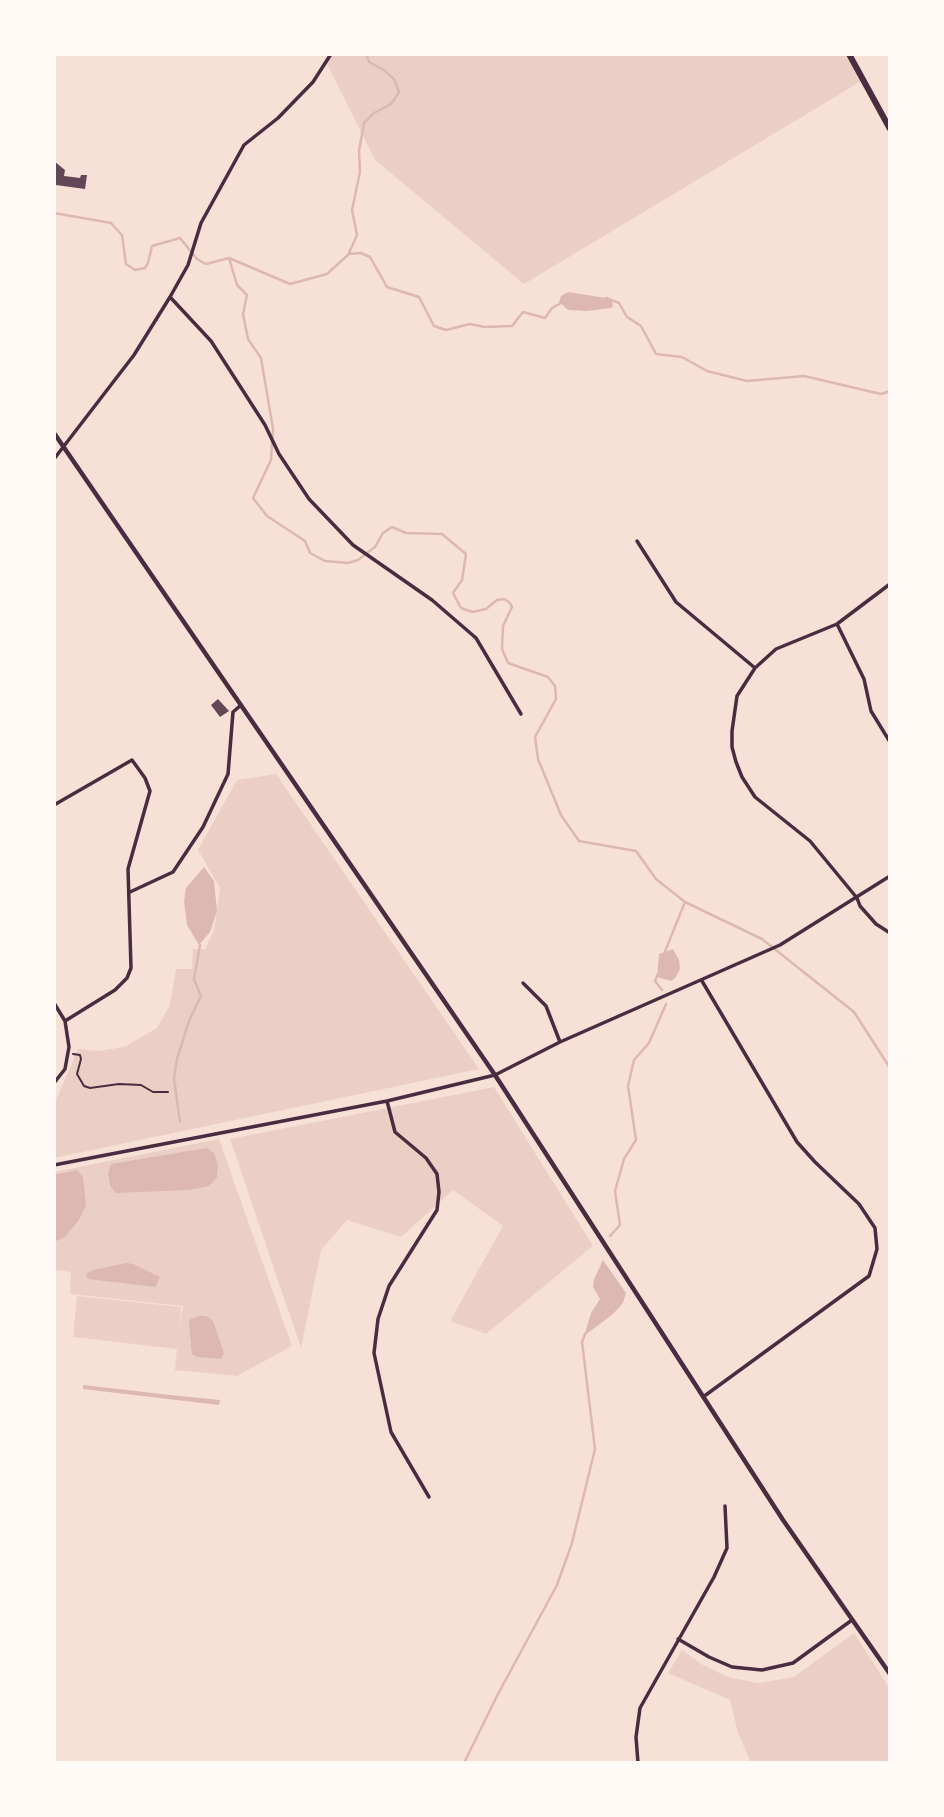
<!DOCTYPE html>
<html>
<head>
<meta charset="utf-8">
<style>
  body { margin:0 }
  #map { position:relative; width:944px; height:1817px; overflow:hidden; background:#f7e1d7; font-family:Signika,sans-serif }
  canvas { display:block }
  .frame { position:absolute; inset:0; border:56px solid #fffaf5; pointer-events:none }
</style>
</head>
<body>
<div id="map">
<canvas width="944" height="1817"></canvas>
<div class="frame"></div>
</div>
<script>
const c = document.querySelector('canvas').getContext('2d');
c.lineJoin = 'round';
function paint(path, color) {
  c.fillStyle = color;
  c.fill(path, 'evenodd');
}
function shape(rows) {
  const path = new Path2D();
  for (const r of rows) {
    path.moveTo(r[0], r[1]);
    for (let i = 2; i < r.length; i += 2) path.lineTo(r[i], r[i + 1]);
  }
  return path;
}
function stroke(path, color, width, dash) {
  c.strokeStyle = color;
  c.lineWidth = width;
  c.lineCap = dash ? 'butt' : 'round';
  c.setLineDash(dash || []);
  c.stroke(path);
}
paint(shape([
  [331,54,849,54,863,80,524,284,375,160,326,62],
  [276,774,479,1069,54,1158,54,1105,78,1049,98,1051,124,1047,157,1028,170,1005,176,969,192,969,193,949,205,949,214,931,220,888,198,850,237,780],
  [494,1087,593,1246,486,1334,450,1321,503,1226,453,1190,401,1237,347,1220,321,1250,301,1348,230,1139],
  [219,1139,292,1346,237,1376,175,1370,177,1349,73,1337,77,1296,181,1307,179,1329,183,1306,70,1294,71,1272,54,1270,54,1172],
  [854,1633,890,1689,890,1763,751,1763,738,1733,730,1700,668,1673,682,1650,703,1665,728,1677,758,1683,794,1677]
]), '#ebcfc5');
paint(shape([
  [568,292,612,299,613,306,611,308,587,311,568,310,559,302,561,296],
  [204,867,214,881,217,911,210,932,199,945,187,925,184,901,186,888],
  [673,949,679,960,680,969,675,978,671,981,657,977,659,954],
  [207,1148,214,1153,218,1166,217,1177,209,1186,189,1190,115,1193,110,1185,108,1173,111,1164],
  [77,1170,83,1177,86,1205,79,1220,65,1237,54,1242,54,1175],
  [603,1260,626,1293,623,1303,613,1314,584,1336,591,1313,600,1299,593,1287,594,1279],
  [126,1263,133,1264,160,1277,155,1287,88,1279,86,1274,93,1270],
  [199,1316,206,1316,213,1321,224,1353,221,1359,197,1357,192,1354,189,1325,190,1319],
  [83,1385,170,1395,220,1400,219,1405,83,1389]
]), '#dcb8b0');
stroke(shape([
  [54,213,111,223,122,235,126,264,135,270,145,268,148,263,152,246,180,238,197,259,206,264,229,258,290,284,327,274,349,254,361,253,370,257,387,287,419,297,434,326,446,330,470,324,485,327,512,326,523,312,545,318,552,308,561,303],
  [349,253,357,235,352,210,360,172,359,151,364,123,374,113,391,104,399,92,394,79,384,70,369,62,366,54],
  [229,258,237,285,247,295,243,314,248,339,261,358,273,429,271,460,253,498,267,516,305,541,310,553,325,561,348,563,358,560,375,547,383,533,392,527,406,533,442,534,466,554,462,580,453,593,461,608,472,612,486,609,497,600,504,599,509,602,512,607,503,626,502,649,508,663,548,677,555,686,556,699,535,737,538,759,561,815,579,841,636,851,656,879,685,902,762,939,854,1012,890,1068],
  [606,298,619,303,627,317,641,326,656,354,682,357,707,371,747,381,804,376,881,394,890,391],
  [664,954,685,902],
  [658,974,655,981,662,990],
  [180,1122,174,1078,177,1059,189,1021,201,996,194,979,200,945],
  [610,1236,620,1225,615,1191,624,1159,636,1140,628,1086,634,1060,649,1043,666,1004],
  [464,1763,498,1694,557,1585,572,1543,595,1449,582,1342,585,1334]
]), '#dcb8b0', 2.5);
paint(shape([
  [54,161,65,170,64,176,80,178,81,175,87,175,85,189,56,185,54,187],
  [218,699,229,711,220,717,211,705]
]), '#644757');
stroke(shape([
  [73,1054,80,1055,81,1059,77,1074,84,1086,90,1088,119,1084,141,1085,153,1092,168,1092]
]), '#4a2c40', 2);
stroke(shape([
  [170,297,211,341,265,425,279,454,309,499,353,545,432,600,476,638,521,714],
  [54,459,134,355,170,297,188,265,201,223,244,145,278,118,313,82,331,54],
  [637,541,676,602,755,668],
  [890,584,837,624,776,649,755,668,737,696,732,731,732,747,736,762,742,777,755,797,810,841,857,898,860,906,876,924,890,933],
  [837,624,864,679,871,711,890,742],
  [54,805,132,760,145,778,150,791,128,869,131,968,127,978,115,990,65,1021],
  [130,892,173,872,203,827,228,774,233,712,241,705],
  [702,981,797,1142,815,1162,859,1204,875,1228,877,1249,869,1276,703,1397],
  [523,983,546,1006,560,1042],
  [54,1003,65,1021,69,1047,65,1069,54,1083],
  [387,1101,395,1132,426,1158,437,1174,439,1192,437,1210,389,1286,378,1319,374,1353,391,1432,429,1497],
  [54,1165,387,1101,495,1075,560,1042,780,945,890,876],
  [678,1639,709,1657,732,1667,762,1670,793,1663,852,1620],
  [638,1763,636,1737,640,1708,714,1577,727,1548,725,1506]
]), '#4a2c40', 3.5);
stroke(shape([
  [54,433,495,1075,783,1520,890,1674]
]), '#4a2c40', 4.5);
stroke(shape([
  [849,54,890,129]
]), '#4a2c40', 6);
</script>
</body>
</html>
